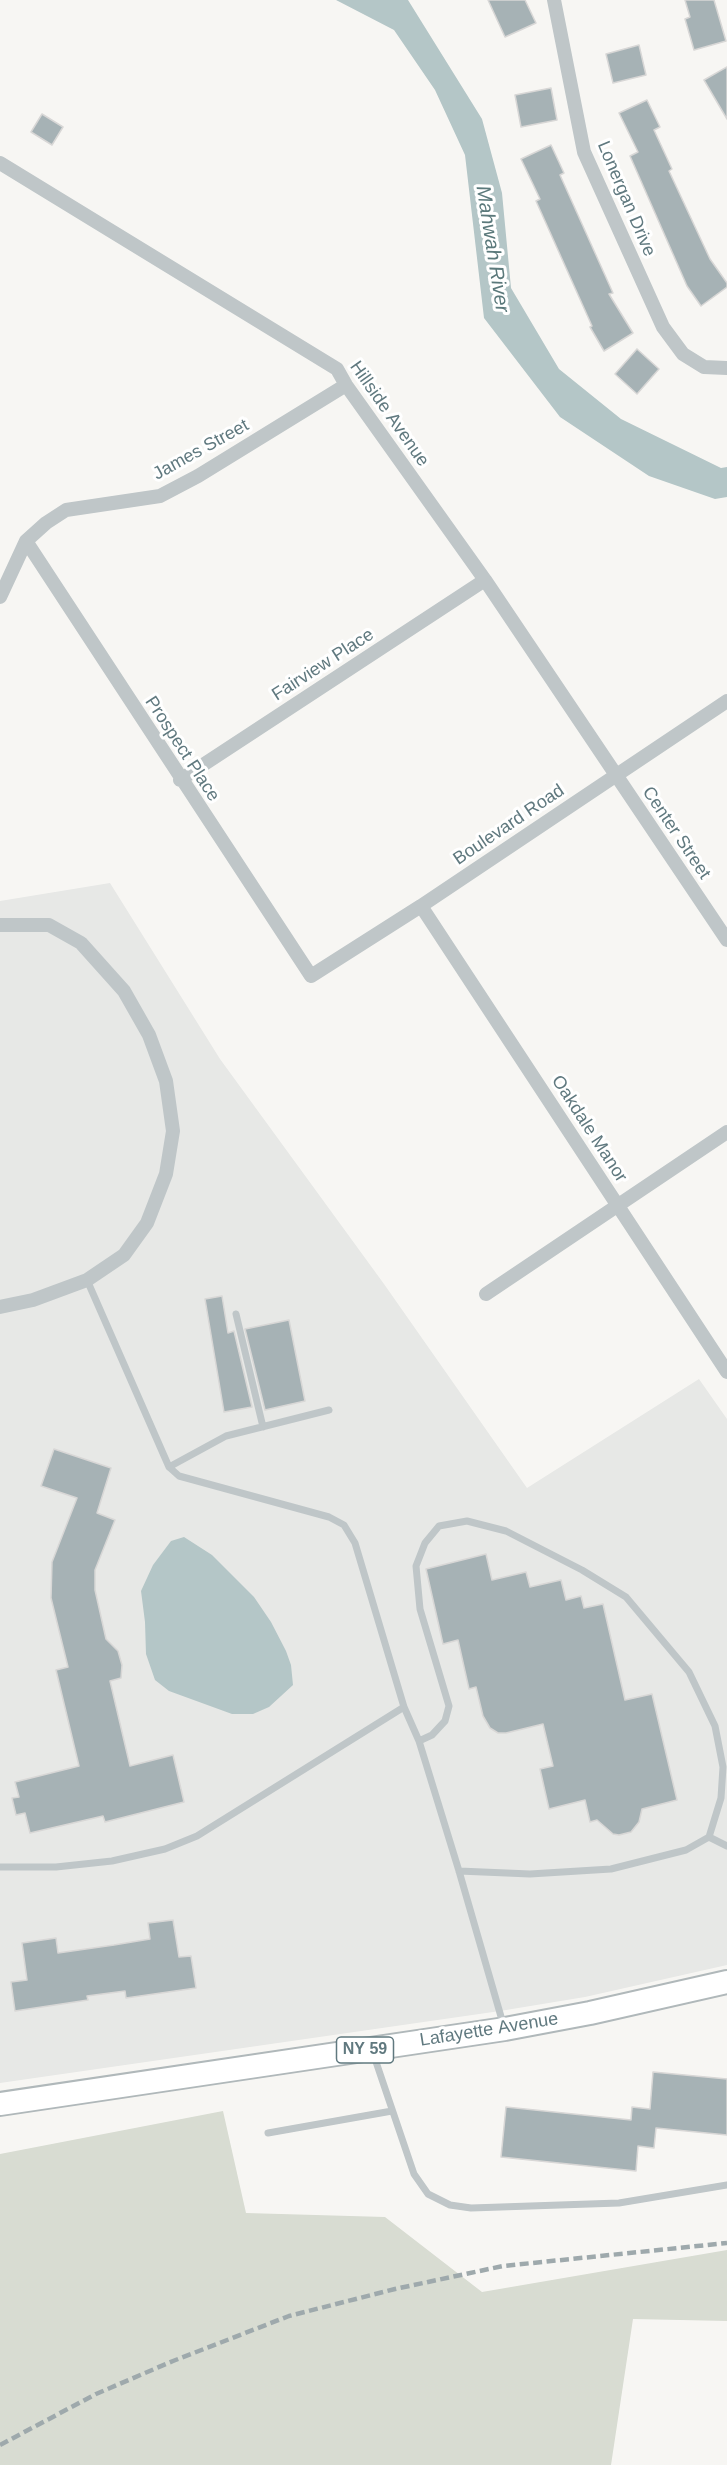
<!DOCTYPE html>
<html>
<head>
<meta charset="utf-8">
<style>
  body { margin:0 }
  canvas { display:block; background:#f7f6f3 }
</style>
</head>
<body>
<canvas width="727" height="2465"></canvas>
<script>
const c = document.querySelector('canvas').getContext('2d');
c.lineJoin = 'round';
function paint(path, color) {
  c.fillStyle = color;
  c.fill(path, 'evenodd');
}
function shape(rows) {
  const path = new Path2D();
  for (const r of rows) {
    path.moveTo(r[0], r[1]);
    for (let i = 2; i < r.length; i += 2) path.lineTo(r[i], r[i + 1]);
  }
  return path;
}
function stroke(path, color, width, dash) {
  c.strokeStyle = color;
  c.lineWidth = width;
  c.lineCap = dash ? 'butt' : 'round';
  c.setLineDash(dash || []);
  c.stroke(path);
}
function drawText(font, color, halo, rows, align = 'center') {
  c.font = font + ' Arial,sans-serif';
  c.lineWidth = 6;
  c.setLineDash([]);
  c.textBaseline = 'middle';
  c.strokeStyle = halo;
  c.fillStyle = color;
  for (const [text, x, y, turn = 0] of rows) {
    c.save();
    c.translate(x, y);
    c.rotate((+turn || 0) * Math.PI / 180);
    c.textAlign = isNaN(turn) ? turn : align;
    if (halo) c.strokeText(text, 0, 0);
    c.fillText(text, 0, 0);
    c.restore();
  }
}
paint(shape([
  [110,883,220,1059,384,1284,527,1488,699,1379,727,1419,727,1965,585,1997,500,2011,0,2083,0,901]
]), '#e7e8e6');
paint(shape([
  [223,2111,246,2213,385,2217,482,2292,727,2250,727,2321,633,2319,611,2465,0,2465,0,2154]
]), '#d8dcd2');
paint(shape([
  [336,0,408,0,482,119,502,193,511,288,559,369,621,419,721,468,727,467,727,497,715,499,649,476,560,417,484,318,465,155,435,90,394,30],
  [184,1537,212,1555,254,1597,271,1622,286,1651,291,1665,293,1685,269,1707,253,1714,232,1714,169,1691,155,1680,146,1654,145,1622,141,1591,153,1565,171,1541]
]), '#b4c6c7');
const building = shape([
  [488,0,525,0,536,23,505,37,488,0],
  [685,0,714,0,726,41,694,50,685,19,690,17,685,0],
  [639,45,646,75,613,83,606,54,639,45],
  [727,67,727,119,704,80,727,67],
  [551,88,557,120,521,127,515,95,551,88],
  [647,100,660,127,654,130,672,169,669,171,710,259,727,283,727,287,701,306,687,286,630,156,638,152,619,113,647,100],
  [42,114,63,127,52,145,31,132,42,114],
  [551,145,564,173,560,175,613,293,609,294,633,333,604,351,590,327,592,326,536,201,540,199,521,159,551,145],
  [637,349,659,369,637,394,615,374,637,349],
  [222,1296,228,1333,234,1331,252,1407,224,1412,205,1299,222,1296],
  [289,1320,305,1401,265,1410,245,1329,289,1320],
  [54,1449,111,1468,97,1513,115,1520,95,1570,95,1590,106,1639,118,1651,122,1665,121,1678,110,1681,130,1766,173,1755,184,1802,105,1822,103,1816,30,1833,25,1813,16,1815,12,1798,19,1797,15,1782,79,1766,56,1670,68,1667,51,1598,52,1562,77,1498,41,1486,54,1449],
  [486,1554,492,1580,526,1572,530,1587,561,1580,566,1600,581,1596,584,1608,603,1604,625,1700,652,1694,677,1800,642,1809,639,1822,631,1832,619,1835,613,1834,597,1820,590,1822,585,1800,549,1809,540,1769,553,1766,543,1724,506,1733,498,1733,490,1728,483,1716,476,1687,469,1689,458,1640,443,1644,426,1569,486,1554],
  [173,1920,179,1957,191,1956,196,1988,126,1998,125,1991,87,1996,88,2000,15,2011,11,1982,27,1980,22,1943,56,1938,58,1953,114,1945,150,1939,148,1923,173,1920],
  [653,2072,727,2079,727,2135,656,2128,654,2148,638,2146,636,2171,501,2157,506,2107,631,2120,632,2107,650,2109,653,2072]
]);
paint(building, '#a6b2b5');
stroke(building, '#d8d7d6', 1.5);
const primary = shape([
  [0,2104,505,2029,590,2013,727,1982]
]);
stroke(primary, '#b0b8ba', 26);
stroke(shape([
  [87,1280,169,1467,179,1476,329,1517,344,1525,355,1543,404,1707,419,1741,459,1871,504,2027],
  [236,1314,263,1427],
  [169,1467,226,1436,329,1410],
  [419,1741,432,1735,445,1721,449,1706,420,1609,416,1566,425,1543,439,1526,467,1521,506,1531,582,1570,626,1597,689,1672,715,1726,723,1767,721,1798,709,1837],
  [0,1867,56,1867,112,1861,165,1849,197,1836,404,1707],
  [459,1871,530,1874,611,1869,686,1850,709,1837,727,1846],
  [373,2053,414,2174,428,2194,450,2205,471,2208,619,2203,727,2185],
  [268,2133,392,2111]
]), '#bfc6c8', 7);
stroke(shape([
  [554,0,584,152,663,327,683,354,704,367,727,368],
  [0,163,337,369,346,385,485,580,727,940],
  [26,541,311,976,421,906,727,701],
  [0,597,26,541,46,523,66,510,160,496,198,476,346,385],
  [180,780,485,580],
  [421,906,727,1372],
  [0,925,49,925,81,943,124,991,149,1035,166,1081,173,1131,166,1174,147,1223,124,1255,87,1280,33,1300,0,1307],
  [486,1294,727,1132]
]), '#bfc6c8', 14);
stroke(primary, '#fff', 22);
stroke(shape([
  [0,2445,96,2394,173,2361,289,2316,395,2289,503,2266,727,2243]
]), '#9ea9ac', 4.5, [9, 4.5]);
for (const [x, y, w] of [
  [365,2050,57]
]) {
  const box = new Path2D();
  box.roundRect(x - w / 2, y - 13, w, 26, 4.5);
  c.fillStyle = '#fff';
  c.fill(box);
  stroke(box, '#60797f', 1.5);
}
drawText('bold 16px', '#60797f', null, [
  ["NY 59",365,2050]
]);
drawText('18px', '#60797f', '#fff', [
  ["Lonergan Drive",626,199,67],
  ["Hillside Avenue",389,414,55],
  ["James Street",201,450,-29],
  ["Fairview Place",323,665,-33],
  ["Prospect Place",182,749,57],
  ["Boulevard Road",509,825,-34],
  ["Center Street",676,833,56],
  ["Oakdale Manor",589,1129,57],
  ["Lafayette Avenue",489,2030,-9]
]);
drawText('italic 20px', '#5b797b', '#fff', [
  ["Mahwah River",492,249,81]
]);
</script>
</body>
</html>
